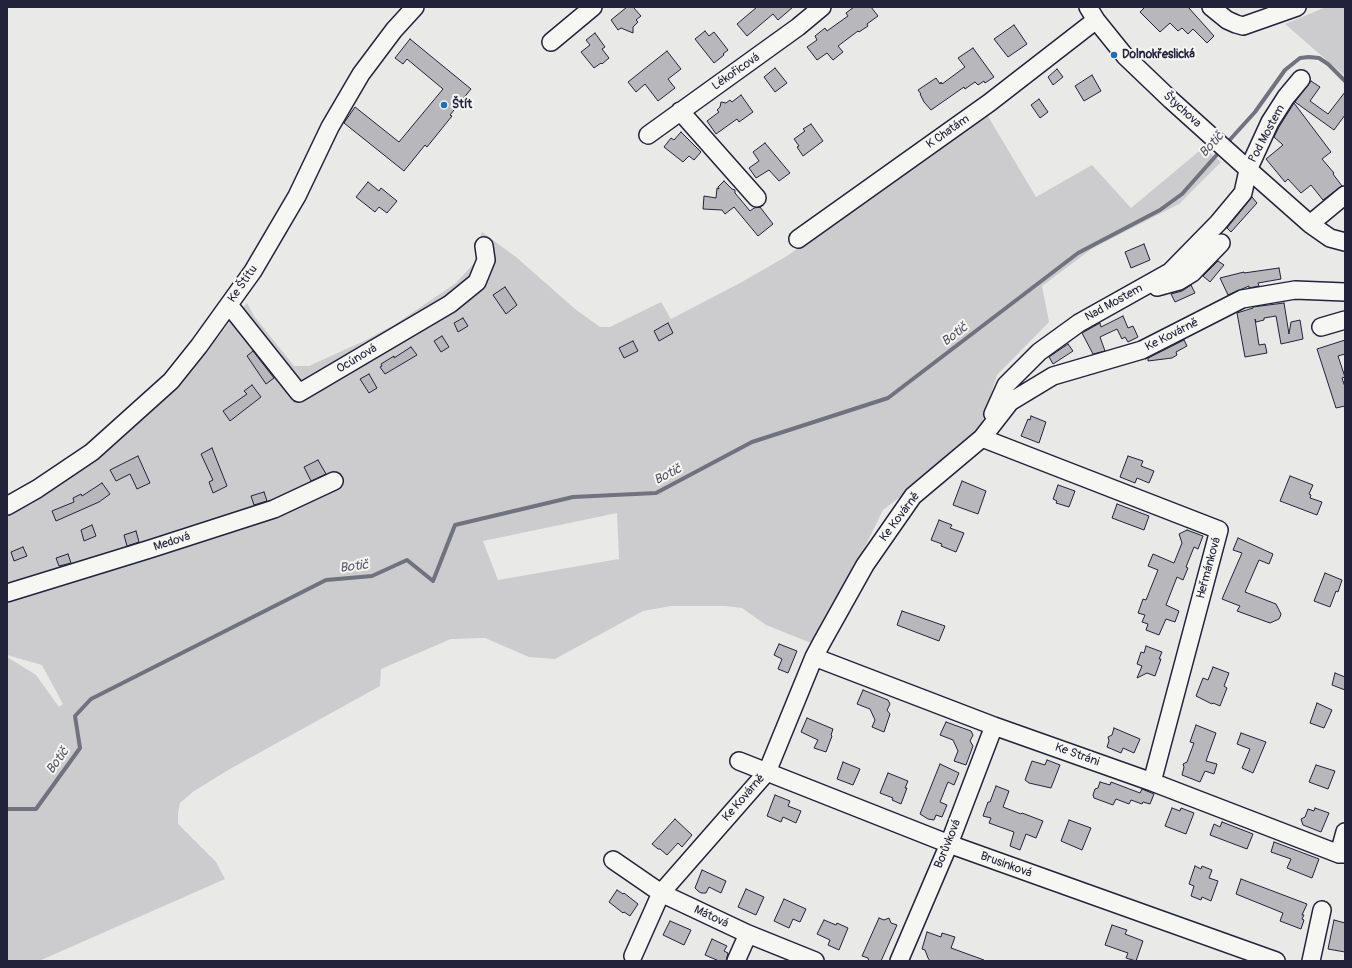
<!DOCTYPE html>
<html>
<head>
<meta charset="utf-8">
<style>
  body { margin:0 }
  #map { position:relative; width:1352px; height:968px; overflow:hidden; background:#e9e9e7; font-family:Pangolin,sans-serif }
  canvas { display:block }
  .frame { position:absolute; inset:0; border:8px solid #22223b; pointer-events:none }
</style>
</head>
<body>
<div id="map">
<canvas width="1352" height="968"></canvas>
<div class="frame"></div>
</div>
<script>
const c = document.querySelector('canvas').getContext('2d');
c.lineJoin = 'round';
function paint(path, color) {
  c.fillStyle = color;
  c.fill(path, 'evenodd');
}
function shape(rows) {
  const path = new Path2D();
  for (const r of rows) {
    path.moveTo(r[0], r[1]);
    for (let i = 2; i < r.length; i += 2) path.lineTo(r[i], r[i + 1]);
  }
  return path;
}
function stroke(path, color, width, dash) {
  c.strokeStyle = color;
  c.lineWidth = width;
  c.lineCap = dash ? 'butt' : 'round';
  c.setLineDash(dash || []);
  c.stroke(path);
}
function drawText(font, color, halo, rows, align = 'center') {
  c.font = font + ' Pangolin,sans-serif';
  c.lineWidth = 4;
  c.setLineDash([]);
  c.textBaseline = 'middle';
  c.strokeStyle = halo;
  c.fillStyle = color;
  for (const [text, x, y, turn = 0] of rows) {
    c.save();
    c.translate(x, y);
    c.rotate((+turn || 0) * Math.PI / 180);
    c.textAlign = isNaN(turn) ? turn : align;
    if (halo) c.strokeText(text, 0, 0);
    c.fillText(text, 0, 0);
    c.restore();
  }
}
paint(shape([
  [1326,7,1345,7,1345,76,1285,24],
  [986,113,1036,197,1092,165,1131,208,1204,147,1221,162,1179,204,1093,248,1042,286,1049,322,997,375,977,438,883,510,852,573,811,643,766,625,742,608,725,606,671,606,643,611,555,659,529,657,485,638,451,639,381,669,380,686,230,769,194,791,180,803,178,813,178,824,216,862,225,879,39,961,7,961,7,657,36,675,59,707,63,704,42,665,7,655,7,514,55,487,114,446,182,383,232,319,247,303,254,316,294,366,309,366,364,341,394,325,456,283,476,261,476,249,482,232,516,257,575,309,600,327,610,327,661,302,671,319,740,283,787,256],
  [617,513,619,559,498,580,483,541]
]), '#ccccce');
stroke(shape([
  [1226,144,1255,112,1285,70,1300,58,1309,57,1319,58,1328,64,1345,81],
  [7,809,36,809,80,748,75,716,91,699,326,580,372,576,407,560,433,581,455,525,573,497,656,493,752,442,888,398,1078,253,1160,210,1182,194,1222,149]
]), '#71717f', 4);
const building = shape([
  [627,7,633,7,641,16,636,20,638,22,633,27,633,33,621,28,618,30,611,20,627,7],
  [757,7,793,7,778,20,773,14,747,36,737,24,757,7],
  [854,7,871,7,878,16,867,24,868,26,859,32,858,31,838,46,843,52,833,60,827,53,817,60,807,47,817,40,815,36,825,28,827,31,848,16,846,13,854,7],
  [1145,7,1188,7,1214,36,1207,43,1193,29,1188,34,1182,28,1178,31,1170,23,1160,32,1140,12,1145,7],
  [1014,25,1027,44,1008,57,994,39,1014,25],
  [705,31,709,36,714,32,728,50,723,54,724,55,714,63,695,39,705,31],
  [595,33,605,47,602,49,609,58,602,64,601,63,594,68,581,52,590,45,586,40,595,33],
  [410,39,471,89,450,115,452,116,427,147,425,145,404,171,344,123,355,107,399,142,443,89,407,59,403,64,395,58,410,39],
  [973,48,994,77,985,83,984,81,978,85,975,82,965,89,964,87,931,110,924,102,920,94,921,94,918,90,936,78,940,84,941,82,942,84,965,67,958,58,973,48],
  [667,51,681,69,668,79,675,88,658,101,645,84,636,92,628,82,667,51],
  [775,68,787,83,775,92,764,77,775,68],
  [1057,69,1063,77,1053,85,1048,77,1057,69],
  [1092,75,1101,91,1084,101,1075,86,1092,75],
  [1311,81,1320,87,1310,101,1328,114,1345,92,1345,115,1334,130,1295,102,1311,81],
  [741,95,753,112,739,122,737,119,716,134,707,121,719,112,717,110,720,107,721,102,726,103,730,100,732,102,741,95],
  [1039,99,1048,112,1040,118,1031,105,1039,99],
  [1294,103,1331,152,1322,159,1334,173,1333,174,1342,186,1323,200,1311,185,1301,193,1288,179,1285,182,1266,159,1283,145,1274,137,1279,127,1294,103],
  [811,124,823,141,803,156,797,147,799,146,794,139,805,131,803,129,811,124],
  [681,132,701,152,694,160,689,156,683,162,664,147,671,138,674,140,681,132],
  [765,143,790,173,779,181,769,170,756,178,749,168,759,161,753,152,765,143],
  [724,181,732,189,735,190,735,193,750,211,754,208,760,207,773,224,758,236,734,207,725,214,722,210,703,209,704,196,716,198,717,188,719,189,718,187,724,181],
  [368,182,379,191,381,188,397,201,387,213,379,207,375,212,356,197,368,182],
  [1252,197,1257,203,1231,232,1227,228,1252,197],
  [1144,244,1150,260,1131,268,1125,252,1144,244],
  [1218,261,1224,265,1210,282,1203,276,1218,261],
  [1279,268,1281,279,1258,283,1259,286,1249,288,1249,286,1228,295,1220,278,1244,272,1244,273,1279,268],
  [1191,285,1195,293,1175,302,1171,294,1182,291,1191,285],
  [505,287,517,305,506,314,493,295,505,287],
  [1284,303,1289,334,1291,322,1300,320,1303,339,1281,344,1276,316,1264,318,1264,320,1256,322,1255,319,1259,345,1265,344,1267,353,1245,357,1237,313,1253,308,1253,307,1284,303],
  [1123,316,1128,328,1133,326,1138,337,1128,342,1125,337,1122,339,1117,329,1100,337,1105,351,1093,354,1082,333,1100,323,1101,327,1123,316],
  [463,318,468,326,458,332,454,323,463,318],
  [668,323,673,333,659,341,654,331,668,323],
  [442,336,449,347,441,352,434,341,442,336],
  [1184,340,1187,346,1176,352,1177,355,1172,358,1148,361,1148,358,1184,340],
  [1345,340,1345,354,1338,356,1345,377,1342,378,1345,387,1345,406,1336,408,1317,349,1345,340],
  [633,341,638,351,624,358,619,348,633,341],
  [1068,344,1073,351,1053,364,1049,357,1068,344],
  [411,347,417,355,385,374,380,367,382,366,381,364,394,356,394,358,411,347],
  [253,351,274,378,266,384,247,356,253,351],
  [369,374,377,388,369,393,360,379,369,374],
  [252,385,261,397,230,421,223,411,247,394,244,391,252,385],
  [1031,416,1046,422,1039,443,1021,436,1028,419,1030,420,1031,416],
  [212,448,227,486,213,493,209,482,213,480,201,454,212,448],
  [138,456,150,483,137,489,130,474,116,481,110,470,138,456],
  [1128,456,1143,461,1141,466,1154,471,1149,483,1137,478,1135,483,1120,477,1128,456],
  [318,460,326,474,311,481,304,467,318,460],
  [1290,476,1313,485,1309,494,1311,495,1310,498,1322,502,1317,515,1280,501,1290,476],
  [962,481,986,491,978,514,953,505,962,481],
  [102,483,110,494,99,502,56,521,52,511,74,502,73,498,81,494,82,496,102,483],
  [1058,485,1075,491,1069,507,1056,503,1057,501,1053,499,1058,485],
  [264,492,267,501,254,505,251,496,264,492],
  [1117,504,1149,516,1144,530,1112,518,1117,504],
  [939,520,952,525,950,528,964,533,956,552,941,546,942,544,931,540,939,520],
  [92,525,96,536,84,541,81,530,92,525],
  [1187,530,1203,536,1198,549,1194,547,1186,567,1188,568,1183,580,1177,577,1166,605,1179,611,1175,622,1166,619,1159,635,1146,630,1148,624,1142,622,1145,615,1138,613,1143,599,1146,600,1158,570,1148,566,1153,554,1174,563,1182,543,1179,534,1187,530],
  [136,531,139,542,127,546,124,535,136,531],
  [1238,538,1273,554,1269,564,1259,560,1245,592,1276,604,1281,614,1280,617,1279,619,1270,623,1237,611,1240,606,1222,599,1242,553,1233,550,1238,538],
  [23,547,27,556,14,561,11,552,23,547],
  [68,554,71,563,59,566,56,558,68,554],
  [1325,573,1342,580,1338,592,1336,591,1330,607,1314,601,1325,573],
  [902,611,945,626,939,641,897,625,902,611],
  [779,644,797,651,788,673,778,669,782,659,774,655,779,644],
  [1146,646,1162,652,1159,659,1161,659,1155,676,1147,673,1137,678,1142,666,1137,664,1141,652,1144,653,1146,646],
  [1213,667,1229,673,1224,686,1227,688,1220,706,1213,703,1212,704,1196,696,1203,678,1208,680,1213,667],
  [1335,673,1345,677,1345,690,1332,685,1335,673],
  [863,690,888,700,890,704,887,710,890,714,884,732,872,727,875,720,870,709,857,704,863,690],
  [1317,703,1332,710,1324,728,1310,723,1317,703],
  [807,718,833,729,831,735,832,736,826,752,814,748,818,740,801,732,807,718],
  [946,722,971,731,973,735,970,741,973,746,966,765,954,761,958,751,953,740,940,735,946,722],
  [1196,725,1216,733,1206,761,1217,764,1214,774,1205,771,1200,782,1182,775,1184,767,1183,764,1187,762,1194,743,1190,742,1196,725],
  [1114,728,1140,739,1134,753,1123,748,1121,753,1107,747,1109,741,1108,737,1112,735,1114,728],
  [1241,733,1266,742,1253,773,1242,768,1250,749,1237,744,1241,733],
  [1047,760,1060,765,1051,788,1029,783,1025,780,1032,761,1045,765,1047,760],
  [843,762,860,769,853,785,837,779,843,762],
  [940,764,959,773,954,785,948,782,940,802,947,805,942,817,936,815,934,820,928,819,920,814,940,764],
  [1316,765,1335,771,1328,789,1309,782,1316,765],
  [888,773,908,781,905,788,907,788,901,804,892,800,893,798,880,793,888,773],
  [1100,782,1110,785,1111,782,1140,793,1142,789,1154,794,1150,804,1143,802,1142,804,1131,800,1129,804,1116,799,1113,805,1094,798,1093,795,1095,789,1098,788,1100,782],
  [996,786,1009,791,1003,807,1021,814,1022,813,1043,821,1036,838,1026,834,1020,850,1010,846,1014,832,989,823,991,818,983,816,988,802,990,802,996,786],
  [775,795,790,801,788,806,801,811,796,823,783,817,781,822,767,816,775,795],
  [1172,808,1180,811,1181,808,1194,813,1186,834,1165,826,1172,808],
  [1315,808,1329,813,1321,832,1303,825,1301,819,1305,817,1308,809,1314,811,1315,808],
  [675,819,692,835,682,847,678,843,667,855,660,849,658,849,652,844,675,819],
  [1069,820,1091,828,1082,850,1061,841,1069,820],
  [1222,822,1253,834,1247,849,1210,835,1214,824,1220,827,1222,822],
  [1274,842,1319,859,1312,878,1287,868,1291,859,1271,852,1274,842],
  [1195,866,1201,869,1202,866,1212,870,1209,878,1218,881,1211,901,1202,897,1201,900,1191,896,1194,886,1189,884,1195,866],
  [702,870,726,881,721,893,709,887,706,893,701,893,698,891,695,888,702,870],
  [1241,879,1307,904,1302,915,1304,915,1302,919,1304,920,1301,929,1280,921,1283,913,1236,894,1241,879],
  [746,889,764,897,756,915,738,907,746,889],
  [617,890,623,894,624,893,638,904,630,916,624,912,623,913,609,902,617,890],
  [784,899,806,909,800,922,793,919,789,928,774,921,784,899],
  [879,918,884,920,889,918,891,923,897,925,881,961,869,961,868,958,862,956,879,918],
  [824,920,836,925,837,923,848,928,839,950,828,945,830,940,817,934,824,920],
  [1334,920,1345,923,1345,952,1328,949,1334,920],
  [670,921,691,930,684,945,663,935,670,921],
  [1112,925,1127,930,1125,934,1143,941,1136,961,1126,958,1128,953,1105,945,1112,925],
  [927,932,941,937,942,933,955,937,951,948,984,960,984,961,930,961,928,958,925,950,922,949,927,932],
  [712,939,727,946,724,951,728,953,726,961,719,961,705,955,712,939]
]);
paint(building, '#b8b8bc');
stroke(building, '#22223b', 1);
const minor = shape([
  [1088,7,1096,20,1125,56,1171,100,1241,163,1310,224,1330,238,1345,242],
  [1211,7,1227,20,1236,24,1243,26,1297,7],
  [551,42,593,7],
  [680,111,757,198],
  [648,135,798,27,822,7],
  [1310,224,1345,195],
  [798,239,989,103,1096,20],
  [1157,287,1179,281,1192,273,1221,243],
  [229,305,299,393,450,304,477,282,486,260,484,246],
  [1321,327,1345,320],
  [993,414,1006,385,1039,352,1079,323,1170,272,1218,223,1243,193,1248,170,1270,122,1286,97,1301,79],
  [982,438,1219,530,1152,782],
  [7,506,37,489,92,452,171,381,199,346,253,271,297,196,330,127,361,74,394,30,415,7],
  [7,593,150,549,274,509,334,481],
  [814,657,994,726,1152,782,1339,854,1345,854],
  [739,761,949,844,1276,961],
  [1339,854,1345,832],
  [613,860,661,893,748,934,815,961],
  [633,956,661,893,767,772,814,657,822,642,865,565,913,496,982,438,1010,402,1053,376,1142,350,1242,299,1295,290,1345,292],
  [736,961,748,934],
  [899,961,949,844,994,726],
  [1311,961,1322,910]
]);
stroke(minor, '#22223b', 20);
stroke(minor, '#f6f6f2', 17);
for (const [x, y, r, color] of [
  [1114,55,4,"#1f6fb2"],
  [444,105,4,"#1f6fb2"]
]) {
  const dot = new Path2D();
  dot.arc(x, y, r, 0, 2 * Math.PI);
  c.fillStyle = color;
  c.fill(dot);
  stroke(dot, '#f6f6f2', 1.5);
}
drawText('bold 12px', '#22223b', '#f6f6f2', [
  ["Dolnokřeslická",1122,55],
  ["Štít",452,105]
], 'left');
drawText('12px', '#22223b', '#f6f6f2', [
  ["Lékořicová",736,72,-35],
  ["Štychova",1182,110,42],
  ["K Chatám",948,132,-35],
  ["Pod Mostem",1267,134,-62],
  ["Ke Štítu",243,284,-55],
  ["Nad Mostem",1114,303,-29],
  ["Ke Kovárně",1172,335,-27],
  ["Ocúnová",357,359,-31],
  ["Ke Kovárně",900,517,-53],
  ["Medová",172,542,-18],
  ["Heřmánková",1209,568,-75],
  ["Ke Stráni",1077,755,20],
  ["Ke Kovárně",744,798,-49],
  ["Borůvková",948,844,-68],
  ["Brusinková",1006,865,20],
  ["Mátová",711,917,25]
]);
drawText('italic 13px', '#565668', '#f6f6f2', [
  ["Botič",1212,145,-48],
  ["Botič",955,335,-37],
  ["Botič",668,475,-27],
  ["Botič",354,567,-7],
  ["Botič",58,761,-54]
]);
</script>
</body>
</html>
